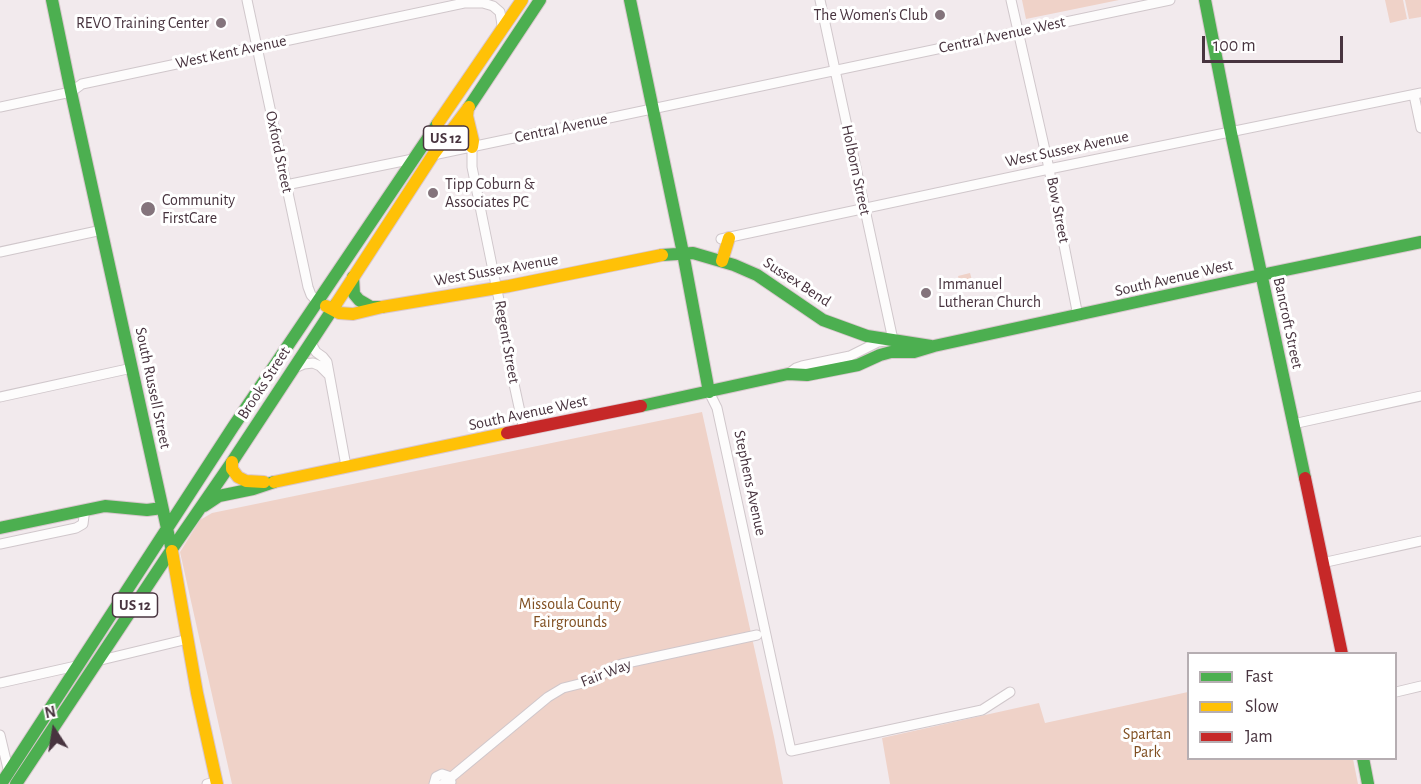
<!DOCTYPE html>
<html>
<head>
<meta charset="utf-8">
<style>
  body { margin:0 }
  #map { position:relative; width:1421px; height:784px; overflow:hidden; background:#f2eaed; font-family:"Alegreya Sans",sans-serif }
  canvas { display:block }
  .legend { position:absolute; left:1187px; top:652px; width:210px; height:108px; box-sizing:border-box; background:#fff; border:2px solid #b6aeb2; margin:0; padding:8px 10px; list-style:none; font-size:18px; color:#48343f }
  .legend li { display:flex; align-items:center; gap:12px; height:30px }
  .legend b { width:30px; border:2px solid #b6aeb2 }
  .north { position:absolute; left:24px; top:700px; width:60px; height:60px; -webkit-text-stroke:4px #fff; paint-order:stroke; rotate:348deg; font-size:16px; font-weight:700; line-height:24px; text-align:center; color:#48343f }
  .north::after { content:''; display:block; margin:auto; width:21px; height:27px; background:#48343f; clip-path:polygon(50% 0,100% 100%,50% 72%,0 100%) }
  .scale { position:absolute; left:1202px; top:36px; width:141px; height:27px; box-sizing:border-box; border:3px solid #48343f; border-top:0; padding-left:8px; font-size:18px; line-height:21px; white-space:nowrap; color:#48343f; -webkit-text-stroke:4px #fff; paint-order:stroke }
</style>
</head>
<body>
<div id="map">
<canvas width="1421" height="784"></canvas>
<ul class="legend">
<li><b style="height:8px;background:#4caf50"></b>Fast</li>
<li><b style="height:8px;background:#ffc107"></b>Slow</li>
<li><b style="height:8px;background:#c62828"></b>Jam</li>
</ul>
<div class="north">N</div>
<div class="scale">100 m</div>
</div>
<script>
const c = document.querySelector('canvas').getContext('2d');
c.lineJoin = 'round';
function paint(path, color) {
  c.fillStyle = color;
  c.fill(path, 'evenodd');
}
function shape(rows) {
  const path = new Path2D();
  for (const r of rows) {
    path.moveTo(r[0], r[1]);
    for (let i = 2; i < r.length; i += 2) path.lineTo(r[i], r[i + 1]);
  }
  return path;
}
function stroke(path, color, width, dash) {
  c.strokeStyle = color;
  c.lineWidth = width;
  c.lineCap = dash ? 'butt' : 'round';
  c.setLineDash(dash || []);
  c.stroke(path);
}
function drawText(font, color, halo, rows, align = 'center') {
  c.font = font + ' "Alegreya Sans",sans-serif';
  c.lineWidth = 6;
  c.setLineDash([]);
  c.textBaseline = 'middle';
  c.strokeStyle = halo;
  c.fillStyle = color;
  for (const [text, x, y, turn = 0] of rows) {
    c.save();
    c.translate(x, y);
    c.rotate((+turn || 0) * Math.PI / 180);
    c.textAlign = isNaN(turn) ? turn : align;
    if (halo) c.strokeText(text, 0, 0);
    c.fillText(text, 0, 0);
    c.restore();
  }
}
paint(shape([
  [1022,0,1119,0,1026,19],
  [1385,0,1403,0,1407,19,1390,23],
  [1405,0,1421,0,1421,17,1409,19],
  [970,273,973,284,961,287,958,276],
  [702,412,774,737,783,784,232,784,180,552,200,520,212,513],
  [1188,692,1188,758,1353,759,1358,784,890,784,882,738,1039,703,1045,723]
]), '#efd2c8');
const street = shape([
  [247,0,308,287,311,295,317,301],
  [1011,0,1047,159,1078,316],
  [1414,95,1421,128],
  [0,107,71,92,82,84,464,3,483,3,493,6,500,12,502,25],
  [472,147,472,167,499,300,507,352,524,430],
  [433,155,1170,0],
  [286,185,413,159],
  [721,239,1049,169,1421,93],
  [0,252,102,230],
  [312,341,312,345,316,352,323,357,327,362,346,466],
  [295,368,304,364,313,363,320,366,329,375],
  [788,374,796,368,802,366,850,356,878,342,893,340,820,0],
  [709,392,717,408,791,751,982,710,1010,692],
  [0,397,132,368],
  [1293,424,1421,396],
  [0,544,76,528,83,524,84,516,83,511],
  [1322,563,1421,541],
  [97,661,188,639],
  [0,683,76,666],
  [1396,692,1421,686],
  [0,735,9,773],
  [207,784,216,782],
  [434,784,436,777,442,774,448,776,451,782],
  [443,784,548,697,563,688,595,680,611,668,622,664,757,635]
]);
const fast = shape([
  [52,0,71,92,172,551],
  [630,0,683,253,709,392],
  [1205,0,1231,133,1305,478],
  [469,107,540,0],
  [662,255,693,253,734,265,757,275,823,320,867,336,931,346],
  [353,277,354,294,359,300,371,307,382,307],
  [641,406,788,374,807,375,858,365,880,355,891,352,914,352,934,346,1261,275,1421,242],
  [204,506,219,496,253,489,274,482],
  [0,528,105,506,147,510,162,508],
  [1363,758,1368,784],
  [1,784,233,427,438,123],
  [16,784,172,549,232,462,336,304]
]);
const slow = shape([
  [468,108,467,116,473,141,472,147],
  [438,123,522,0],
  [722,261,729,238],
  [336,304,433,155,469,107],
  [326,306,339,313,353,314,382,307,509,286,662,255],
  [232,462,232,469,238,477,246,481,264,482],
  [274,482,507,433],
  [172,551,197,693,217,784]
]);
const jam = shape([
  [507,433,641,406],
  [1305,478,1342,654]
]);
stroke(street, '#d0c7cb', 11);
stroke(fast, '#d9c7ce', 14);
stroke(slow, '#d9c7ce', 14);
stroke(jam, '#d9c7ce', 14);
stroke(street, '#fdfcfc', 9);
stroke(fast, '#4caf50', 12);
stroke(slow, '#ffc107', 12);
stroke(jam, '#c62828', 12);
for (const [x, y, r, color] of [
  [940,15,6,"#84747c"],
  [221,23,6,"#84747c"],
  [433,193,6,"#84747c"],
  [148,209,8,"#84747c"],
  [926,293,6,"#84747c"]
]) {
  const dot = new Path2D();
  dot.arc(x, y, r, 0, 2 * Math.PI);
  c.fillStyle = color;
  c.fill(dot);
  stroke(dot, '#fff', 2);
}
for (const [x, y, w] of [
  [446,138,45],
  [135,605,45]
]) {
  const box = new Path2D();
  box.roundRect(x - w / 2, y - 12, w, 24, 4.5);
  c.fillStyle = '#fff';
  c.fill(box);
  stroke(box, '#48343f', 1.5);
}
drawText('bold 15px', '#48343f', null, [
  ["US 12",446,138],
  ["US 12",135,605]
]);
drawText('16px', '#48343f', '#fff', [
  ["The Women's Club",928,15,"right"],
  ["REVO Training Center",209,23,"right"],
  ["Tipp Coburn &",445,184],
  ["Associates PC",445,202],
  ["Community",162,200],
  ["FirstCare",162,218],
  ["Immanuel",938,284],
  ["Lutheran Church",938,302]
], 'left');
drawText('16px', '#48343f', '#fff', [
  ["Central Avenue West",1002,35,-12],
  ["West Kent Avenue",231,52,-12],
  ["Central Avenue",561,128,-12],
  ["West Sussex Avenue",1067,149,-12],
  ["Oxford Street",279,152,78],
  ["Holborn Street",856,170,78],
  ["Bow Street",1058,210,79],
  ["West Sussex Avenue",496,270,-10],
  ["South Avenue West",1174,278,-13],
  ["Sussex Bend",797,282,33],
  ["Bancroft Street",1288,323,78],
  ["Regent Street",507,342,80],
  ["Brooks Street",264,383,-57],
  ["South Russell Street",153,388,78],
  ["South Avenue West",528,413,-12],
  ["Stephens Avenue",750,483,78],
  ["Fair Way",606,673,-21]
]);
drawText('16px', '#804f21', '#fff', [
  ["Missoula County",570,604],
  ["Fairgrounds",570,622],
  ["Spartan",1147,734],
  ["Park",1147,752]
]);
</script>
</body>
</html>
